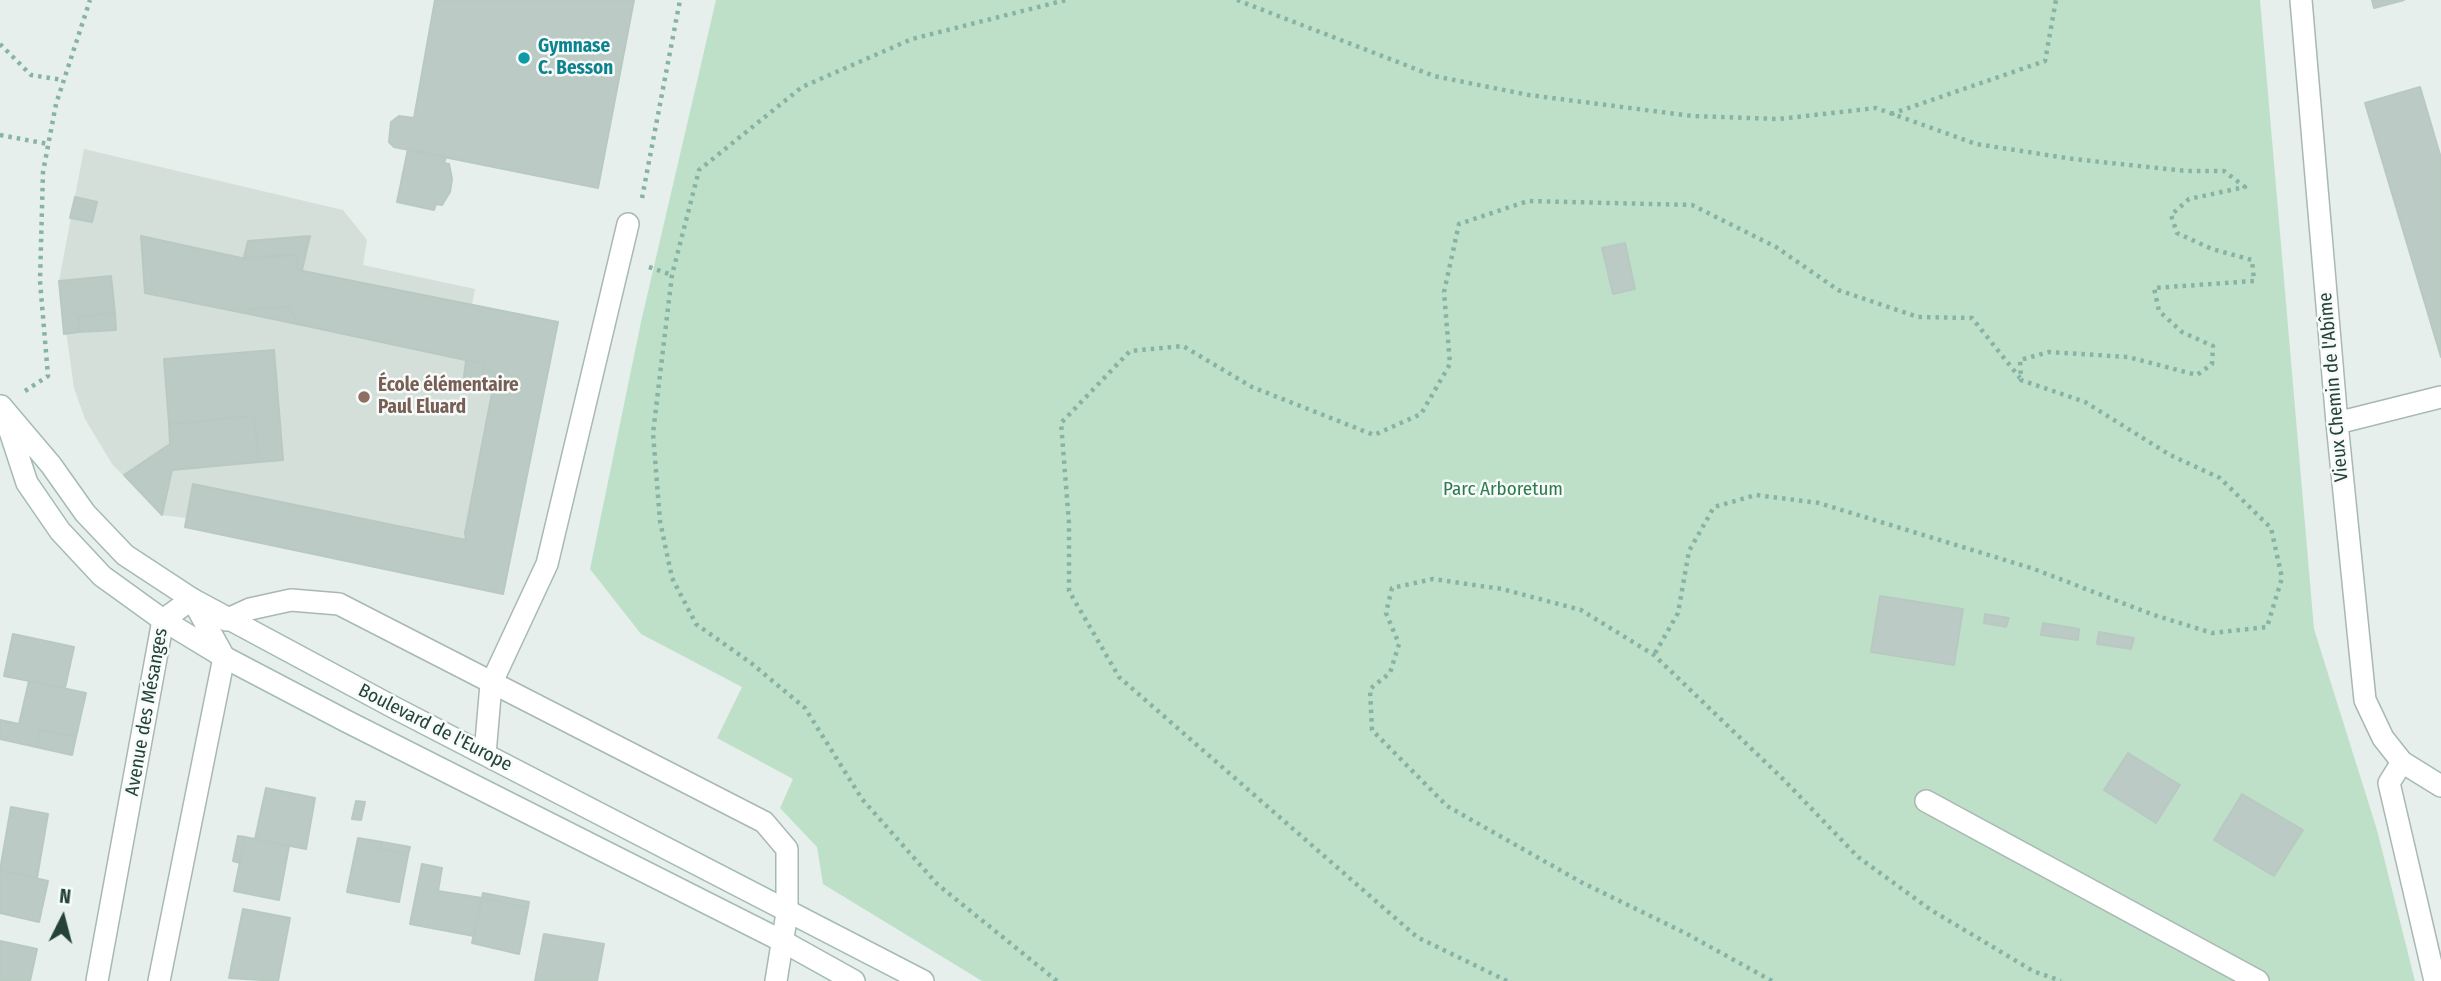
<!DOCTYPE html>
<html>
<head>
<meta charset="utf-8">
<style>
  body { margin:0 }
  #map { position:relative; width:2441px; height:981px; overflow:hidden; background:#e6efeb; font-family:"Fira Sans Condensed",sans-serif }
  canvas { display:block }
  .north { position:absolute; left:28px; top:883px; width:70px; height:70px; -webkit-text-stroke:5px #f7fbf9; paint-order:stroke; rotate:6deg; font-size:19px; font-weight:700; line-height:28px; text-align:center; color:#24423a }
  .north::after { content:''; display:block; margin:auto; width:24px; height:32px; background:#24423a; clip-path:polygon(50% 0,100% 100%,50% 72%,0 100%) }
</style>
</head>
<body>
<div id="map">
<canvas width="2441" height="981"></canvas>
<div class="north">N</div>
</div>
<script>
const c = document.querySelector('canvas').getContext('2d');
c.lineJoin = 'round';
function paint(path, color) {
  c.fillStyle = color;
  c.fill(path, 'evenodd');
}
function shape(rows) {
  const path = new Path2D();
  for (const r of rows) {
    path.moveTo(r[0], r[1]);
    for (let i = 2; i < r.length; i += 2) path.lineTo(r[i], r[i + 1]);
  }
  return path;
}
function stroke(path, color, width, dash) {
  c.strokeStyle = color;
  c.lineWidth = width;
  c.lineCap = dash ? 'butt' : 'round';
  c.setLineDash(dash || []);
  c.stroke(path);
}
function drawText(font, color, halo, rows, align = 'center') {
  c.font = font + ' "Fira Sans Condensed",sans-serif';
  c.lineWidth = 5;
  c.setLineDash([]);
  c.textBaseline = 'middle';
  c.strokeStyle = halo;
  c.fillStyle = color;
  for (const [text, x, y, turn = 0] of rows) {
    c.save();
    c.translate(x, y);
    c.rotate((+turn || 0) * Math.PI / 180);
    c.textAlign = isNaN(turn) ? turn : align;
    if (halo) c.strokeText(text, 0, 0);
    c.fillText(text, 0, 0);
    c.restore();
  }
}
paint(shape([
  [84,149,343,210,367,240,363,265,475,289,472,305,558,322,503,594,185,527,186,518,162,515,112,464,85,419,74,388,59,281]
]), '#d4dfda');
paint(shape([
  [716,0,2260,0,2314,629,2377,830,2415,981,982,981,823,884,817,847,780,808,793,779,717,738,742,687,641,634,590,569,641,322]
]), '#bfe0c8');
const building = shape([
  [435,0,634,0,598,188,394,147,389,142,391,122,399,116,414,118,435,0],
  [2372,0,2404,0,2374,8,2372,0],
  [2420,87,2441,158,2441,357,2365,103,2420,87],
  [408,149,446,157,444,163,449,164,452,179,450,192,442,205,436,204,434,210,397,202,408,149],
  [75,197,97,202,92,222,70,218,75,197],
  [141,236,246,259,297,255,298,270,558,322,503,594,185,527,193,484,466,540,465,533,496,372,483,370,484,364,297,324,290,307,249,309,249,314,145,293,141,236],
  [310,236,302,270,298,270,297,255,244,257,248,241,310,236],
  [1625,243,1635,289,1613,294,1602,248,1625,243],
  [111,276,115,313,78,317,79,332,64,334,59,281,111,276],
  [290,307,297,324,249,314,249,309,290,307],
  [115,313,116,330,79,332,78,317,115,313],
  [274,350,283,460,259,462,254,416,169,424,164,359,274,350],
  [466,360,484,364,482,379,477,386,467,386,464,376,466,360],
  [483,370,496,372,493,382,482,379,483,370],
  [254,416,259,462,172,470,162,515,124,475,170,444,169,424,254,416],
  [1880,596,1963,609,1954,665,1871,652,1880,596],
  [1985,614,2009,618,2006,627,1984,623,1985,614],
  [2043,623,2079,629,2078,640,2041,635,2043,623],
  [2099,632,2134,638,2131,649,2097,644,2099,632],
  [13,634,74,647,65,688,4,676,13,634],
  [29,681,86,693,76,737,40,730,36,747,0,739,0,720,19,724,29,681],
  [40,730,76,737,72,755,36,747,40,730],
  [2128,753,2180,785,2156,823,2104,790,2128,753],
  [266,788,315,798,306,849,255,839,266,788],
  [2242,794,2303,830,2274,876,2214,840,2242,794],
  [356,801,365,802,361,820,352,819,356,801],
  [11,807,48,814,37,878,0,870,11,807],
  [238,836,245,837,240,863,233,861,238,836],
  [245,837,289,846,279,900,234,891,245,837],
  [358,838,382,842,380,849,408,855,399,902,347,892,358,838],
  [382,842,410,847,408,855,380,849,382,842],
  [422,864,442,868,438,891,482,898,474,936,410,924,422,864],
  [0,870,48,881,39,922,0,913,0,870],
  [483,893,529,902,528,908,482,898,483,893],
  [482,898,528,908,519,954,472,943,482,898],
  [243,909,290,918,278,981,229,978,243,909],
  [544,934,604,944,597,981,535,981,544,934],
  [0,941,37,949,30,981,0,981,0,941]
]);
paint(building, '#bbcac4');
stroke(building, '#b8c9c2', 2);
const lane = shape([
  [226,620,250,609,291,600,339,604,764,822,787,849,787,913],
  [485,754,491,684,547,564,628,224],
  [2402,762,2389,783,2435,981],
  [1926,801,2258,981]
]);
const street = shape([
  [2301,0,2337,423,2365,700,2383,738,2402,762,2441,786],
  [2337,423,2441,397],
  [97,981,163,620,192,599,224,657,159,981],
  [776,981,787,913]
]);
const secondary = shape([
  [1,406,51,465,85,513,125,555,192,599,395,708,923,981],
  [6,419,27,483,60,531,102,576,163,620,224,657,346,721,784,942,854,981]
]);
stroke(lane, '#a8b8b2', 24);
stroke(street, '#a8b8b2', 24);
stroke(secondary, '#a4bbb3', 24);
stroke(shape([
  [1237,0,1434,76,1529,95,1692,116,1779,119,1876,108,1976,144,2073,159,2186,171,2224,171,2245,187,2189,199,2171,215,2177,233,2212,249,2252,260,2254,281,2154,288,2159,311,2182,332,2213,346,2212,364,2197,375,2128,357,2049,352,2020,360,2021,380,2085,402,2170,455,2220,478,2271,528,2282,578,2267,627,2212,633,2151,614,2034,569,1819,503,1756,495,1714,507,1689,551,1678,613,1654,655],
  [0,44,31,75,63,80],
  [1891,114,2045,61,2056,0],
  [0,135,48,144],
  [642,198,680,0],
  [649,267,672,275],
  [25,391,48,376,40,281,43,172,56,104,90,0],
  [1057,981,937,884,862,799,805,708,751,663,696,624,672,578,660,521,653,433,672,275,699,170,802,87,912,39,1066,0],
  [1507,981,1417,937,1119,677,1069,591,1069,523,1061,423,1130,351,1183,346,1252,387,1374,435,1421,414,1450,364,1444,292,1459,224,1528,201,1692,205,1776,247,1838,290,1918,317,1972,318,2020,378],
  [1772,981,1687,934,1581,882,1447,806,1372,730,1370,689,1390,673,1399,644,1386,613,1392,588,1433,579,1502,589,1581,610,1654,655,1784,780,1858,857,1931,910,2033,971,2061,981]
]), '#86b3a5', 4.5, [3.5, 5]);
stroke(lane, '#fff', 21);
stroke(street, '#fff', 21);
stroke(secondary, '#fff', 21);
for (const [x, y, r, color] of [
  [524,58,7,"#0f9aa8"],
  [364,397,7,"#8d6e63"]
]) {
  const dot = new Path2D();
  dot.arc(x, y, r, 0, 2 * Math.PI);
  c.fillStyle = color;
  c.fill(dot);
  stroke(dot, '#f7fbf9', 2.5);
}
drawText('bold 19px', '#0d838f', '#f7fbf9', [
  ["Gymnase",538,47],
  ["C. Besson",538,69]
], 'left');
drawText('bold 19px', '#785e54', '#f7fbf9', [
  ["École élémentaire",378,386],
  ["Paul Eluard",378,408]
], 'left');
drawText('19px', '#24423a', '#f7fbf9', [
  ["Vieux Chemin de l'Abîme",2334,387,-95],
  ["Avenue des Mésanges",147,712,-80],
  ["Boulevard de l'Europe",435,728,27]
]);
drawText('19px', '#2d7a4b', '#f7fbf9', [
  ["Parc Arboretum",1503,490]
]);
</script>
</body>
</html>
